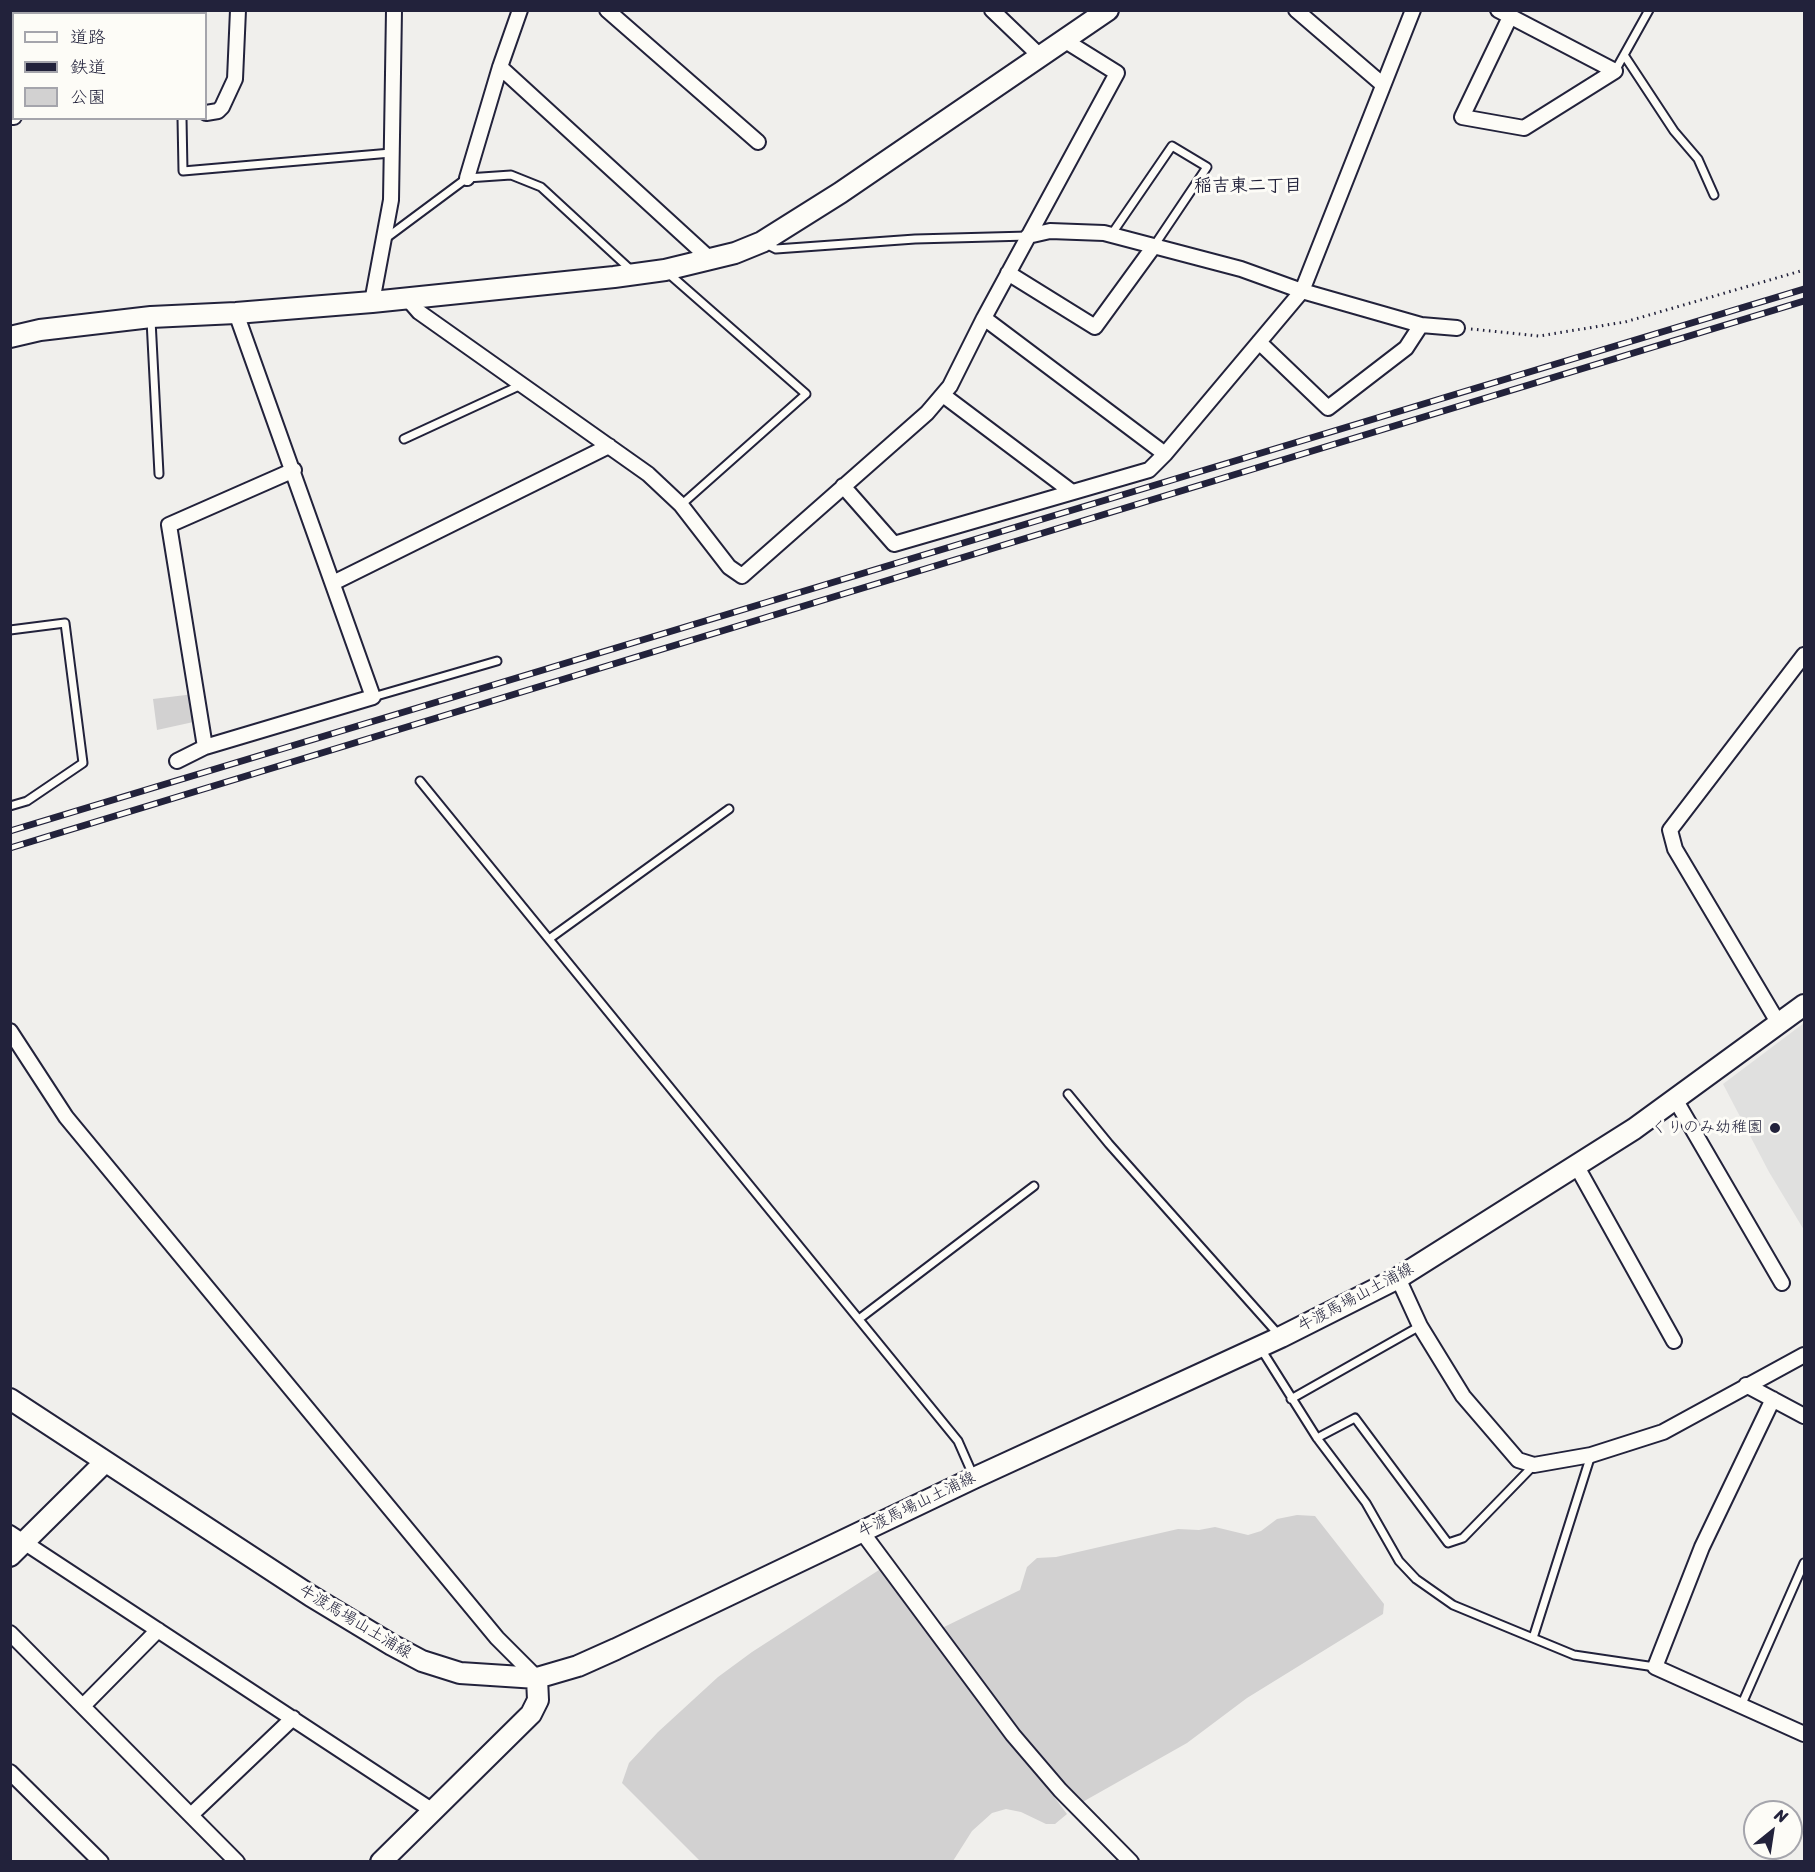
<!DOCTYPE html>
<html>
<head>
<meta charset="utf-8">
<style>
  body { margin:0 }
  #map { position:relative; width:1815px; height:1872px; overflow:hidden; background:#f0efec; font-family:Sriracha,"Klee One",sans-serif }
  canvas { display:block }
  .frame { position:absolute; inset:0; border:12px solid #22223b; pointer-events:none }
  .legend { position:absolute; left:12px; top:12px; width:195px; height:108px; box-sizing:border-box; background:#fdfcf7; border:2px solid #a5a5ac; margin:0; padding:8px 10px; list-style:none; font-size:18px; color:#22223b }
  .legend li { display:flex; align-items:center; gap:12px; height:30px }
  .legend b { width:30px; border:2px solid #a5a5ac }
  .north { position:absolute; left:1743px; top:1800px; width:60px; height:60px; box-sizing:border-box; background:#fdfcf7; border:2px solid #a5a5ac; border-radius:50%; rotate:30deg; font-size:16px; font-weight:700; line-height:24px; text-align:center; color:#22223b }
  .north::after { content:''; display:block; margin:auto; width:21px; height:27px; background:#22223b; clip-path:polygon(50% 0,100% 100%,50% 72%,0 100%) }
</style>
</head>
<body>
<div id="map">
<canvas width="1815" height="1872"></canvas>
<div class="frame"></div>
<ul class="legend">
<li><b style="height:8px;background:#fdfcf7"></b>道路</li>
<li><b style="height:8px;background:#22223b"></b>鉄道</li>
<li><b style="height:16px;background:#d2d1d1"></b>公園</li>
</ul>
<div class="north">N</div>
</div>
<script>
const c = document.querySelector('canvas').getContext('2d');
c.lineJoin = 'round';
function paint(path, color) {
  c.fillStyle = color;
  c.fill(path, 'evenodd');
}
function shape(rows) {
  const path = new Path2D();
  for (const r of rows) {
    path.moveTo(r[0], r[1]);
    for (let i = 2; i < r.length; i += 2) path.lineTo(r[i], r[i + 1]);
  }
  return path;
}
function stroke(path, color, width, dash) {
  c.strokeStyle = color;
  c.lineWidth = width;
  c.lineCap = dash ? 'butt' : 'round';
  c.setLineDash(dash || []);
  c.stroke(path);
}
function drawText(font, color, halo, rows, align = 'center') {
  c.font = font + ' Sriracha,"Klee One",sans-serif';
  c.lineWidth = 6;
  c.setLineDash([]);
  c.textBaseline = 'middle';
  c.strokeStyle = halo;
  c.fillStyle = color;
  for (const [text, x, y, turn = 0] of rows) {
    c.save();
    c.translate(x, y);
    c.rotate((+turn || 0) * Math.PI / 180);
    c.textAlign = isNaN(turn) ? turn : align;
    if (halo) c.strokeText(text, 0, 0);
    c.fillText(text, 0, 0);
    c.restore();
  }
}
paint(shape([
  [1804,1023,1804,1230,1769,1172,1723,1084]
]), '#e0e0df');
paint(shape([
  [194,694,198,721,157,730,153,699],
  [1297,1515,1315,1516,1384,1604,1383,1614,1247,1698,1187,1743,1079,1804,1012,1729,942,1628,1020,1590,1027,1567,1037,1558,1056,1557,1178,1529,1199,1530,1215,1527,1248,1535,1261,1531,1277,1519],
  [879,1570,885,1574,1067,1814,1055,1824,1046,1824,1021,1812,1006,1809,992,1813,972,1831,953,1861,700,1861,622,1783,629,1763,658,1732,718,1677,752,1652]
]), '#d2d1d1');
const lane = shape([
  [1624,55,1674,131,1698,159,1714,195],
  [1615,71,1649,10],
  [182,118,183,171,391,153],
  [1111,235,1172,146,1207,167,1154,246],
  [385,239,467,178,511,175,541,187,631,270],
  [766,244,776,249,915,239,1028,236],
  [668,273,806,394,681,505],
  [151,320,159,474],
  [404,439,521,385],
  [10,630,65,623,83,763,27,801,10,806],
  [373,697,497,661],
  [420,781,958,1441,973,1475],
  [549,939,729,809],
  [1068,1094,1109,1144,1279,1335],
  [859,1319,1034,1186],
  [1261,1349,1317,1438,1366,1503,1399,1561,1416,1579,1453,1605,1574,1655,1655,1667],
  [1291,1399,1420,1326],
  [1317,1438,1355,1418,1448,1543,1463,1538,1534,1465],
  [1533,1638,1591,1455],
  [1741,1706,1804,1563]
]);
const street = shape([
  [53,10,53,14],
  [607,10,758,142],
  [992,10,1040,56],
  [1296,10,1382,84],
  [1498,10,1615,71],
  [1510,17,1462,117,1524,128,1615,71],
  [500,67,711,260],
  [206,113,218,111,222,107,235,79,238,10],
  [10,117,14,117],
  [467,178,500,67,520,10],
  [1028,236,1050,231,1104,233,1241,269,1302,291,1421,325,1457,328],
  [1008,273,1095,327,1154,246],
  [406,297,419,312,648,474,681,505,729,567,742,576,927,413,950,386,984,318,1117,73,1064,40],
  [372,302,391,200,394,10],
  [984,318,1165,454],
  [1259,342,1328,408,1406,348,1421,325],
  [943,395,1072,492],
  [843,486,894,544,1149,470,1165,454,1302,291,1413,10],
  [333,583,609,446],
  [205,747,169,525,294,470],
  [177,761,205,747,373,697,236,313],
  [1779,1024,1675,849,1670,830,1804,655],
  [10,1031,66,1117,497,1638,537,1678],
  [1675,1099,1782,1283],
  [1576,1165,1674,1341],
  [1398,1278,1420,1326,1463,1396,1518,1460,1534,1465,1591,1455,1663,1432,1804,1355],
  [1746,1385,1804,1416],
  [1773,1399,1702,1547,1655,1667,1804,1734],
  [862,1532,1013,1735,1060,1790,1131,1862],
  [10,1533,433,1811],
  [10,1633,237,1862],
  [83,1706,158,1630],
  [10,1772,101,1862],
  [191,1815,293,1718]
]);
const secondary = shape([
  [10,337,40,330,151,317,236,313,372,302,614,277,665,270,735,253,762,242,840,193,1108,10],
  [10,1399,311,1596,392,1645,422,1661,460,1673,537,1678,578,1666,616,1649,974,1478,1281,1337,1398,1278,1634,1129,1804,1005],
  [10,1556,105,1462],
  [381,1862,531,1714,538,1700,537,1678]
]);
stroke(lane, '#22223b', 11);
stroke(street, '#22223b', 18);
stroke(secondary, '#22223b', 24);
stroke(shape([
  [1471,329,1539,336,1625,322,1804,270]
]), '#22223b', 3, [1.5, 4.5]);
stroke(lane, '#fdfcf7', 7);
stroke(street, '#fdfcf7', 14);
stroke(secondary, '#fdfcf7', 20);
const rail = shape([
  [10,831,1804,289],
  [10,848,1804,301]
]);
stroke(rail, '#22223b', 7);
stroke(rail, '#fdfcf7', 4.5, [14]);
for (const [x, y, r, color] of [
  [1775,1128,6,"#22223b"]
]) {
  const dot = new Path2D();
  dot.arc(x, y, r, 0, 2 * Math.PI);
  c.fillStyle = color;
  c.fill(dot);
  stroke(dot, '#fdfcf7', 2);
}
drawText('16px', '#22223b', '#fdfcf7', [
  ["くりのみ幼稚園",1763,1128]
], 'right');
drawText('16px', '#22223b', '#fdfcf7', [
  ["牛渡馬場山土浦線",1356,1298,-28],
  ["牛渡馬場山土浦線",917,1505,-26],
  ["牛渡馬場山土浦線",355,1622,31]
]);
drawText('bold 18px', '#22223b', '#fdfcf7', [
  ["稲吉東二丁目",1248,186]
]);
</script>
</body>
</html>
